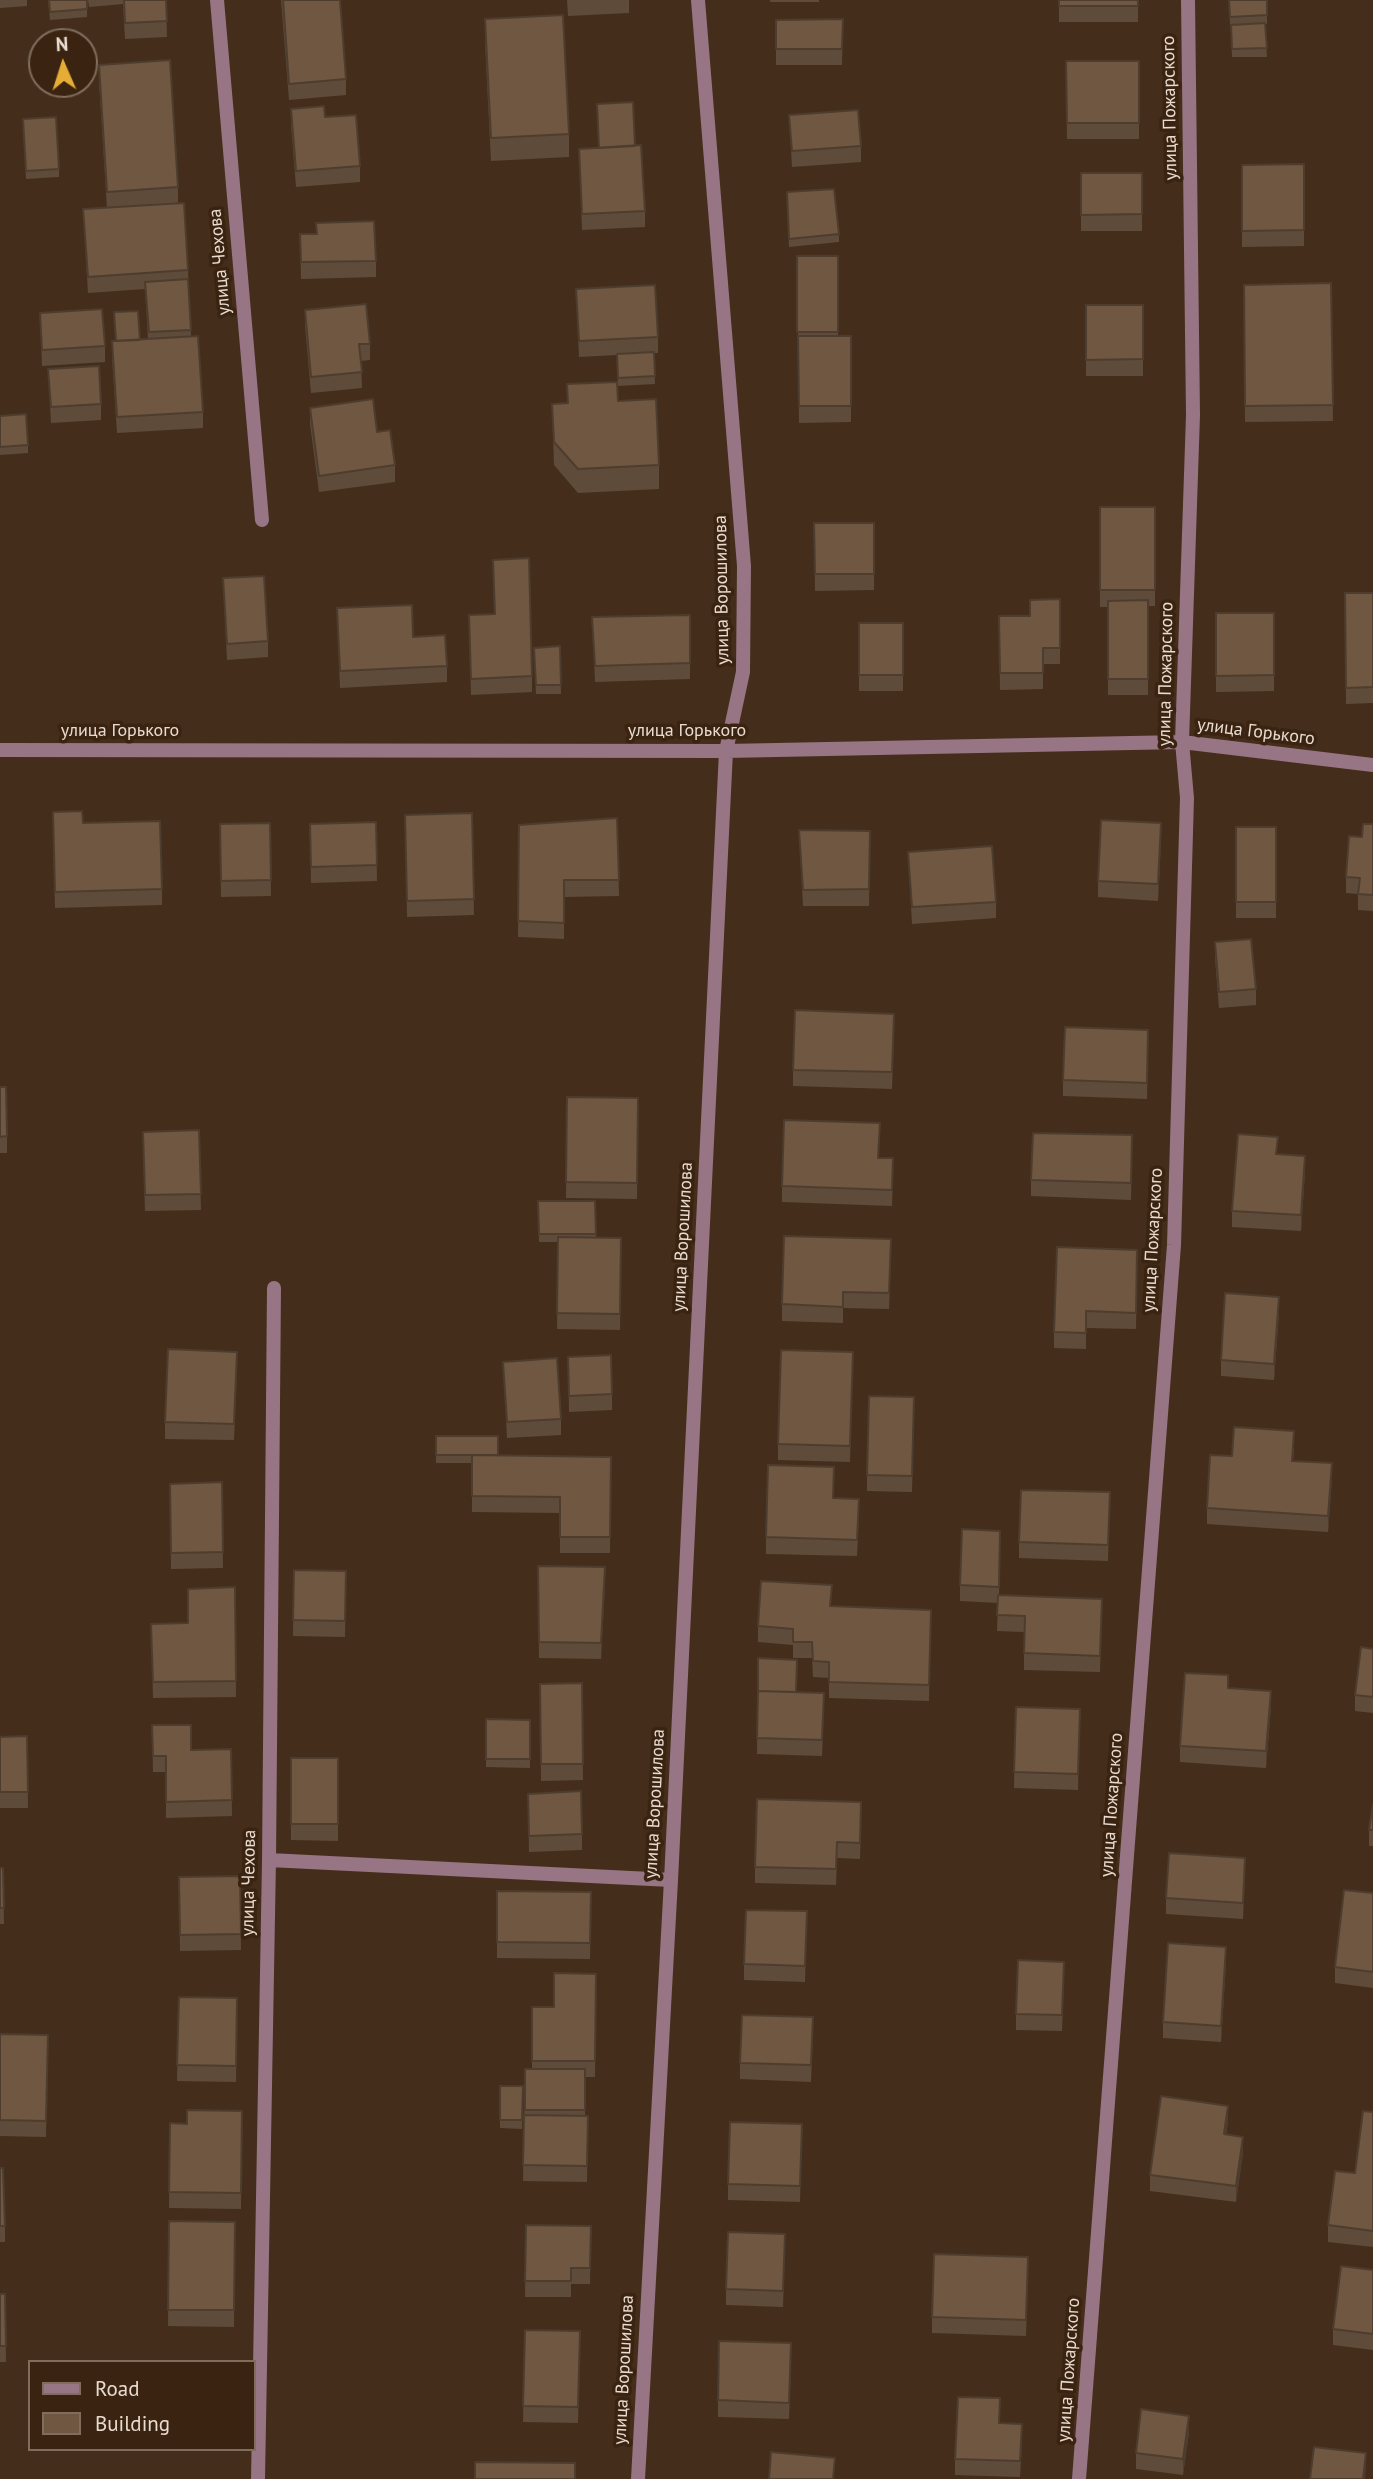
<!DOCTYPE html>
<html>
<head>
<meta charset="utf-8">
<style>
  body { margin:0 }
  #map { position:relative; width:1373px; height:2479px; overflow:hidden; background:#442e1b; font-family:"PT Sans",sans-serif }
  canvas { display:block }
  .legend { position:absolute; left:28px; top:2360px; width:228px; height:91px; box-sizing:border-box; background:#3a2411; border:2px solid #806d5d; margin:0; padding:9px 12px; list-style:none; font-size:21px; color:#e9dbcf }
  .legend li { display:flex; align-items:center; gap:14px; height:35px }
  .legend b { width:35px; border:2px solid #806d5d }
  .north { position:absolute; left:28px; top:28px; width:70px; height:70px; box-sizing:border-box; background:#3a2411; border:2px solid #806d5d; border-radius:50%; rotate:357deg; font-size:19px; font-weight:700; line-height:28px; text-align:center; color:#e9dbcf }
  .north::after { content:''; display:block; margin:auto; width:24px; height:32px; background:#e5ad35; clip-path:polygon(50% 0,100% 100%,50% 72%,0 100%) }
</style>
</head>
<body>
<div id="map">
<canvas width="1373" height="2479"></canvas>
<ul class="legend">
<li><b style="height:9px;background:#987584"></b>Road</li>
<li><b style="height:19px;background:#6f5742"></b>Building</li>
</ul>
<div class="north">N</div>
</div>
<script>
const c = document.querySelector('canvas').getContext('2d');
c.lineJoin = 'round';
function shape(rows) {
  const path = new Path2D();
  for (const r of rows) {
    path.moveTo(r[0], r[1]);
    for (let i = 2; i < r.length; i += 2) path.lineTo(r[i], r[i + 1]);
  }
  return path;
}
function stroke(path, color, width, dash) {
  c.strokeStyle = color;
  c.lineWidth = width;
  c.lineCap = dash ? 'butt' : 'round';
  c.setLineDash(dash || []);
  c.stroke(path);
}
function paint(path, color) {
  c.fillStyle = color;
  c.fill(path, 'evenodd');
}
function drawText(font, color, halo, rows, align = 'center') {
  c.font = font + ' "PT Sans",sans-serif';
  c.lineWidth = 7;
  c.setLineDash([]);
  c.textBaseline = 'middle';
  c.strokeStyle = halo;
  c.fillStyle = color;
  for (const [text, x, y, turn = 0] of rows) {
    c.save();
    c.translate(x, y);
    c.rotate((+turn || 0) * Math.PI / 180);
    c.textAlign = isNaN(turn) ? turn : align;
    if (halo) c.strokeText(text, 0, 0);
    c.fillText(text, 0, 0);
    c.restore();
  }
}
stroke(shape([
  [217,0,262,520],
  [0,750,726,751,1182,742,1373,765],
  [269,1860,671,1880],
  [258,2479,269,1860,274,1288],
  [638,2479,671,1880,726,751,743,672,744,566,698,0],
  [1079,2479,1174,1245,1187,798,1182,742,1193,415,1188,0]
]), '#987584', 14);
paint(shape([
  [0,0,27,0,27,6,0,8],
  [48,0,87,0,87,17,50,20],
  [88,0,166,0,167,37,125,39,123,4,89,7],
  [281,0,340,0,346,79,346,95,289,100],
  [567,0,629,0,629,13,568,16],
  [770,0,819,0,819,2,770,2],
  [1059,0,1138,0,1138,22,1059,22],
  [1229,0,1267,0,1267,24,1265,24,1267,57,1232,57,1231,25,1260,24,1230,25],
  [485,19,569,134,569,157,491,161,485,43],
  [843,19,842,65,776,65,776,20],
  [1066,61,1139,61,1139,139,1067,139],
  [99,65,178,187,178,203,115,207,188,270,191,336,203,412,203,428,117,433,112,357,112,341,116,341,114,312,140,340,148,339,145,289,88,293,83,209,107,208,99,81],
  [291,109,325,117,360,166,360,182,296,187,291,125],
  [789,115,861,146,861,162,792,167],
  [23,119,59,169,59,177,26,179],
  [635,146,645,211,645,227,582,230,579,149],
  [1304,164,1304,246,1242,247,1242,165],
  [1081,173,1142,173,1142,231,1081,231],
  [787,200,839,234,839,242,789,247],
  [316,223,376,261,376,277,301,279,300,234,316,234],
  [797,256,838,256,838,336,851,336,851,422,799,423],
  [1331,283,1333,421,1245,422,1244,285],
  [576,289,658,337,658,353,654,353,655,384,618,386,617,355,579,357],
  [1086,305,1143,305,1143,376,1086,376],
  [305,310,370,344,370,360,361,361,362,388,311,393,305,326],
  [40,313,105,346,105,362,42,366],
  [48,369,101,404,101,420,51,423],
  [567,384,618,401,659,465,659,489,578,493,554,465,552,404,567,403],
  [310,408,377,432,395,465,395,482,319,492,310,424],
  [0,416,28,445,28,453,0,455],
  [1100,507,1155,507,1155,606,1148,606,1148,695,1108,695,1108,607,1100,607],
  [814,523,874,523,874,590,815,591],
  [493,560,532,676,532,692,471,695,469,615,494,614],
  [223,578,268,641,268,657,227,660],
  [1345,593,1373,593,1373,703,1346,704],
  [1060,599,1060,664,1043,664,1043,689,1000,690,999,616,1030,616],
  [337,608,447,666,447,682,340,688],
  [1216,613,1274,613,1274,691,1216,692],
  [690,615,690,679,595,682,592,617],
  [859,623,903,623,903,691,859,691],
  [560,646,561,694,536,694,534,656],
  [472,813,474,915,407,917,405,815],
  [617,818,619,896,564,897,564,939,518,937,519,825],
  [376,822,377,881,311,883,310,824],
  [270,823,271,896,221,897,220,824],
  [1373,824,1373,911,1358,910,1358,894,1346,893,1346,877],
  [1236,827,1276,827,1276,918,1236,918],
  [53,828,162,889,162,905,55,908],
  [799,830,870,831,869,906,803,906],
  [1161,839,1158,901,1098,897,1098,881],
  [908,852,996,902,996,918,912,924],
  [1215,942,1256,989,1256,1005,1219,1008,1215,958],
  [894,1030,892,1089,793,1086,793,1070],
  [1148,1046,1147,1099,1063,1096,1063,1080],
  [0,1087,7,1136,7,1153,0,1153],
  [567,1097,638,1098,637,1199,566,1198],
  [199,1130,201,1210,145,1211,143,1148],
  [1132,1152,1131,1200,1031,1196,1031,1180],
  [1278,1154,1305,1172,1301,1231,1232,1227,1232,1211],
  [879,1158,893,1174,892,1206,782,1202,782,1186],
  [538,1201,595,1201,596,1238,621,1238,620,1330,557,1329,558,1242,539,1242],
  [891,1255,889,1309,843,1308,843,1323,782,1321,782,1304],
  [1137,1266,1136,1329,1086,1328,1086,1349,1054,1348,1054,1332],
  [1279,1313,1274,1380,1221,1376,1221,1360],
  [853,1352,850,1462,778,1460,778,1444],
  [568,1357,612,1394,612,1410,569,1412],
  [503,1362,561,1419,561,1435,507,1438],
  [237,1368,234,1440,165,1439,165,1422],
  [914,1413,912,1492,867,1491,867,1475],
  [436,1436,498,1455,611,1457,610,1553,560,1553,560,1513,472,1512,472,1463,436,1463],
  [1294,1448,1293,1461,1332,1479,1328,1532,1207,1524,1207,1508,1232,1456],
  [222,1482,223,1568,171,1569,170,1484],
  [1110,1492,1108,1561,1019,1558,1019,1542],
  [833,1498,859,1515,857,1556,766,1554,766,1537],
  [1000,1531,999,1595,1102,1599,1100,1672,1024,1670,1024,1632,997,1631,998,1603,960,1601,960,1585],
  [538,1566,605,1583,601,1659,539,1658],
  [294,1570,346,1571,345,1637,293,1636],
  [235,1587,236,1697,153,1698,151,1624,188,1623],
  [832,1606,931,1610,929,1701,829,1698,829,1678,813,1677,812,1658,793,1658,793,1645,758,1642,758,1626],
  [1373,1649,1373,1713,1355,1711,1355,1695],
  [758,1658,797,1692,824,1709,822,1756,757,1754],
  [582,1683,583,1780,541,1781,540,1684],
  [1228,1688,1271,1707,1266,1768,1180,1762,1180,1746],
  [1016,1707,1080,1709,1078,1790,1014,1788],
  [486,1719,530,1720,530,1768,486,1767],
  [152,1725,191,1750,231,1749,232,1816,166,1818,166,1772,153,1772],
  [27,1736,28,1808,0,1808,0,1737],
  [291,1758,338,1758,338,1841,291,1840],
  [528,1794,582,1834,582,1850,529,1852],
  [1373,1805,1373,1846,1369,1846,1369,1830],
  [861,1818,860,1859,837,1858,836,1885,755,1883,755,1867],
  [0,1868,3,1868,4,1924,0,1924],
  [1245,1875,1243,1919,1166,1914,1166,1898],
  [240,1876,241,1950,180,1951,179,1877],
  [497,1891,591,1892,590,1959,497,1958],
  [1373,1893,1373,1988,1335,1983,1335,1967],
  [807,1911,805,1982,744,1980,744,1964],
  [1226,1963,1221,2042,1163,2038,1163,2022],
  [596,1974,595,2077,585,2077,585,2116,588,2116,587,2182,523,2181,525,2069,532,2069,532,2007,554,2007],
  [1064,1978,1062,2031,1016,2030,1016,2014],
  [179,1997,237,1998,236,2082,177,2081],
  [813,2033,811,2082,740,2079,740,2063],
  [0,2034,48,2035,46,2137,0,2136],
  [500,2086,523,2086,522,2129,500,2128],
  [242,2111,241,2209,169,2208,170,2123,187,2124],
  [1373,2112,1373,2247,1328,2242,1328,2225,1355,2173],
  [1228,2122,1226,2135,1243,2153,1236,2202,1150,2191,1150,2175],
  [802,2124,800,2202,728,2200,728,2184],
  [0,2168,5,2226,5,2242,0,2242],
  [169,2221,235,2222,234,2327,168,2326],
  [526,2225,591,2226,590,2284,571,2284,571,2297,525,2297],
  [785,2234,783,2307,726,2305,726,2289],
  [1373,2270,1373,2350,1333,2345,1333,2329],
  [1028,2273,1026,2336,932,2333,932,2317],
  [0,2294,5,2294,6,2362,0,2362],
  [525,2330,580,2331,578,2423,523,2422],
  [791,2359,789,2419,718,2417,718,2400],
  [1000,2423,1022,2440,1020,2477,955,2475,955,2459],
  [1189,2432,1183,2475,1136,2469,1136,2453]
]), '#5f4b39');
paint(shape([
  [1161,823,1161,839,1158,901,1158,884],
  [1305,1156,1305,1172,1301,1231,1301,1215],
  [1279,1297,1279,1313,1274,1380,1274,1364],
  [1332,1463,1332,1479,1328,1532,1328,1516],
  [605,1567,605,1583,601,1659,601,1643],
  [1271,1691,1271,1707,1266,1768,1266,1751],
  [1245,1858,1245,1875,1243,1919,1243,1903],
  [1226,1947,1226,1963,1221,2042,1221,2026],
  [1228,2106,1228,2122,1224,2150,1224,2134],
  [1243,2137,1243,2153,1236,2202,1236,2186],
  [1189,2416,1189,2432,1183,2475,1183,2459],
  [1366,2453,1366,2469,1365,2479,1363,2479]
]), '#4e3d2e');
const building = shape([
  [49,0,87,0,87,9,50,12,49,0],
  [124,0,166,0,167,21,125,23,124,0],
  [283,0,340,0,346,79,289,84,283,0],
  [1059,0,1138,0,1138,6,1059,6,1059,0],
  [1229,0,1267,0,1267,15,1230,17,1229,0],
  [563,15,569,134,491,138,485,19,563,15],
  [843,19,842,49,776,49,776,20,843,19],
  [1265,23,1267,48,1232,49,1231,25,1265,23],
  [170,60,178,187,107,192,99,65,170,60],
  [1066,61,1139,61,1139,123,1067,123,1066,61],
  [633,102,635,146,599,148,597,104,633,102],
  [324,106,325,117,356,115,360,166,296,171,291,109,324,106],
  [858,110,861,146,792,151,789,115,858,110],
  [56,117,59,169,26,171,23,119,56,117],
  [641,145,645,211,582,214,579,149,641,145],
  [1304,164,1304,230,1242,231,1242,165,1304,164],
  [1081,173,1142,173,1142,214,1081,215,1081,173],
  [834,189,839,234,789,239,787,192,834,189],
  [184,203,188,270,88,277,83,209,184,203],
  [374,221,376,261,301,262,300,234,317,234,316,223,374,221],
  [797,256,838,256,838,332,797,332,797,256],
  [188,279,191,330,149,332,145,282,188,279],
  [1331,283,1333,405,1245,406,1244,285,1331,283],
  [655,285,658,337,579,341,576,289,655,285],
  [366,304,370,344,359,344,362,372,311,377,305,310,366,304],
  [1086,305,1143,305,1143,359,1086,360,1086,305],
  [102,309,105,346,42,350,40,313,102,309],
  [138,311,140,340,116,341,114,312,138,311],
  [198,336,203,412,117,417,112,341,198,336],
  [798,336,851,336,851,406,799,406,798,336],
  [654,352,655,376,618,378,617,354,654,352],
  [99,366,101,404,51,407,48,369,99,366],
  [617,382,618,401,656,399,659,465,578,469,554,442,552,404,568,403,567,384,617,382],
  [373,399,377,432,390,430,395,465,319,476,310,408,373,399],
  [26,414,28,445,0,447,0,416,26,414],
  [1100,507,1155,507,1155,590,1100,590,1100,507],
  [814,523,874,523,874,574,815,574,814,523],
  [529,558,532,676,471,679,469,615,495,614,493,560,529,558],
  [264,576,268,641,227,644,223,578,264,576],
  [1345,593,1373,593,1373,687,1346,688,1345,593],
  [1060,599,1060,648,1043,648,1043,673,1000,673,999,616,1030,616,1030,600,1060,599],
  [1148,600,1148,679,1108,679,1108,601,1148,600],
  [412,605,413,637,445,635,447,666,340,671,337,608,412,605],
  [1216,613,1274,613,1274,675,1216,676,1216,613],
  [690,615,690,663,595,666,592,617,690,615],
  [859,623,903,623,903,675,859,675,859,623],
  [560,646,561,685,536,685,534,648,560,646],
  [82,811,83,823,160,821,162,889,55,892,53,812,82,811],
  [472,813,474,899,407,901,405,815,472,813],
  [617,818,619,880,564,880,564,923,518,921,519,825,617,818],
  [1101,820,1161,823,1158,884,1098,881,1101,820],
  [376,822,377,865,311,867,310,824,376,822],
  [270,823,271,880,221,881,220,824,270,823],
  [1363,824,1373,824,1373,895,1358,894,1360,878,1346,877,1349,836,1362,837,1363,824],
  [1236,827,1276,827,1276,902,1236,902,1236,827],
  [799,830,870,831,869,889,803,890,799,830],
  [992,846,996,902,912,907,908,852,992,846],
  [1251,939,1256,989,1219,992,1215,942,1251,939],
  [795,1010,894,1014,892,1072,793,1070,795,1010],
  [1065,1027,1148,1030,1147,1083,1063,1080,1065,1027],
  [0,1087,6,1087,7,1136,0,1137,0,1087],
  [567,1097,638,1098,637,1183,566,1182,567,1097],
  [784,1120,880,1123,878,1158,893,1158,892,1190,782,1186,784,1120],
  [199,1130,201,1194,145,1195,143,1132,199,1130],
  [1033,1133,1132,1135,1131,1183,1031,1180,1033,1133],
  [1238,1134,1278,1137,1276,1154,1305,1156,1301,1215,1232,1211,1238,1134],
  [538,1201,595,1201,596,1234,539,1234,538,1201],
  [784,1236,891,1239,889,1293,843,1292,843,1307,782,1304,784,1236],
  [558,1237,621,1238,620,1314,557,1313,558,1237],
  [1057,1247,1137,1250,1136,1313,1086,1311,1086,1333,1054,1332,1057,1247],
  [1225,1293,1279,1297,1274,1364,1221,1360,1225,1293],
  [168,1349,237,1352,234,1424,165,1422,168,1349],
  [781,1350,853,1352,850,1446,778,1444,781,1350],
  [611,1355,612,1394,569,1396,568,1357,611,1355],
  [557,1358,561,1419,507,1422,503,1362,557,1358],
  [869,1396,914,1397,912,1476,867,1475,869,1396],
  [1234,1427,1294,1431,1292,1461,1332,1463,1328,1516,1207,1508,1210,1455,1232,1456,1234,1427],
  [436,1436,498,1436,498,1455,436,1455,436,1436],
  [472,1455,611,1457,610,1537,560,1537,560,1497,472,1496,472,1455],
  [768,1465,834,1467,833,1498,859,1499,857,1540,766,1537,768,1465],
  [222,1482,223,1552,171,1553,170,1484,222,1482],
  [1021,1490,1110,1492,1108,1545,1019,1542,1021,1490],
  [962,1529,1000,1531,999,1587,960,1585,962,1529],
  [538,1566,605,1567,601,1643,539,1642,538,1566],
  [294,1570,346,1571,345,1621,293,1620,294,1570],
  [761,1581,832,1585,830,1606,931,1610,929,1685,829,1682,829,1662,813,1661,812,1642,793,1642,793,1629,758,1626,761,1581],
  [235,1587,236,1681,153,1682,151,1624,188,1623,188,1589,235,1587],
  [998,1595,1102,1599,1100,1656,1024,1653,1025,1616,997,1615,998,1595],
  [1361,1647,1373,1649,1373,1697,1355,1695,1361,1647],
  [758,1658,797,1660,796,1692,758,1691,758,1658],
  [1185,1673,1228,1675,1228,1688,1271,1691,1266,1751,1180,1746,1185,1673],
  [582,1683,583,1764,541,1764,540,1684,582,1683],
  [758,1691,824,1693,822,1740,757,1738,758,1691],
  [1016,1707,1080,1709,1078,1774,1014,1772,1016,1707],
  [486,1719,530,1720,530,1759,486,1759,486,1719],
  [152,1725,191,1725,191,1750,231,1749,232,1800,166,1802,166,1756,153,1756,152,1725],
  [27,1736,28,1792,0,1792,0,1737,27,1736],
  [291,1758,338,1758,338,1824,291,1824,291,1758],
  [581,1791,582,1834,529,1836,528,1794,581,1791],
  [757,1799,861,1802,860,1843,837,1842,836,1869,755,1867,757,1799],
  [1373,1805,1373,1830,1369,1830,1373,1805],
  [1169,1853,1245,1858,1243,1903,1166,1898,1169,1853],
  [0,1868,3,1868,4,1908,0,1908,0,1868],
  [240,1876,241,1934,180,1935,179,1877,240,1876],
  [1344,1890,1373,1893,1373,1972,1335,1967,1344,1890],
  [497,1891,591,1892,590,1943,497,1942,497,1891],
  [746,1910,807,1911,805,1966,744,1964,746,1910],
  [1168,1943,1226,1947,1221,2026,1163,2022,1168,1943],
  [1018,1960,1064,1962,1062,2015,1016,2014,1018,1960],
  [554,1973,596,1974,595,2061,532,2061,532,2007,554,2007,554,1973],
  [179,1997,237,1998,236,2066,177,2065,179,1997],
  [742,2015,813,2017,811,2065,740,2063,742,2015],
  [0,2034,48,2035,46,2121,0,2120,0,2034],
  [525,2069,585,2069,585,2110,525,2110,525,2069],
  [500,2086,523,2086,522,2120,500,2120,500,2086],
  [1161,2096,1228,2106,1224,2134,1243,2137,1236,2186,1150,2175,1161,2096],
  [187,2110,242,2111,241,2193,169,2192,170,2123,187,2124,187,2110],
  [1363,2111,1373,2112,1373,2231,1328,2225,1335,2171,1355,2173,1363,2111],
  [524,2115,588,2116,587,2166,523,2165,524,2115],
  [730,2122,802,2124,800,2186,728,2184,730,2122],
  [0,2168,3,2168,5,2226,0,2226,0,2168],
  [169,2221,235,2222,234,2310,168,2310,169,2221],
  [526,2225,591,2226,590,2268,571,2268,571,2281,525,2281,526,2225],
  [728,2232,785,2234,783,2291,726,2289,728,2232],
  [934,2254,1028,2257,1026,2320,932,2317,934,2254],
  [1341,2266,1373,2270,1373,2334,1333,2329,1341,2266],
  [0,2294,5,2294,6,2346,0,2346,0,2294],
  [525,2330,580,2331,578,2407,523,2406,525,2330],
  [719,2341,791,2343,789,2403,718,2400,719,2341],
  [958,2397,1000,2398,999,2423,1022,2424,1020,2461,955,2459,958,2397],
  [1141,2409,1189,2416,1183,2459,1136,2453,1141,2409],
  [1314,2447,1366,2453,1363,2479,1310,2479,1314,2447],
  [771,2452,835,2458,833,2479,769,2479,771,2452],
  [475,2462,575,2463,575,2479,475,2479,475,2462]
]);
paint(building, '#6f5742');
stroke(building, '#4e3d2e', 2);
drawText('18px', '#e9dbcf', '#3a2411', [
  ["улица Пожарского",1170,108,-91],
  ["улица Чехова",220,262,-95],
  ["улица Ворошилова",722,590,-91],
  ["улица Пожарского",1166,674,-89],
  ["улица Горького",120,731],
  ["улица Горького",687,731],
  ["улица Горького",1256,732,7],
  ["улица Ворошилова",683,1237,-87],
  ["улица Пожарского",1153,1240,-87],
  ["улица Ворошилова",655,1804,-87],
  ["улица Пожарского",1112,1805,-86],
  ["улица Чехова",249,1883,-89],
  ["улица Ворошилова",624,2370,-87],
  ["улица Пожарского",1069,2370,-86]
]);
</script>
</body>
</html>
